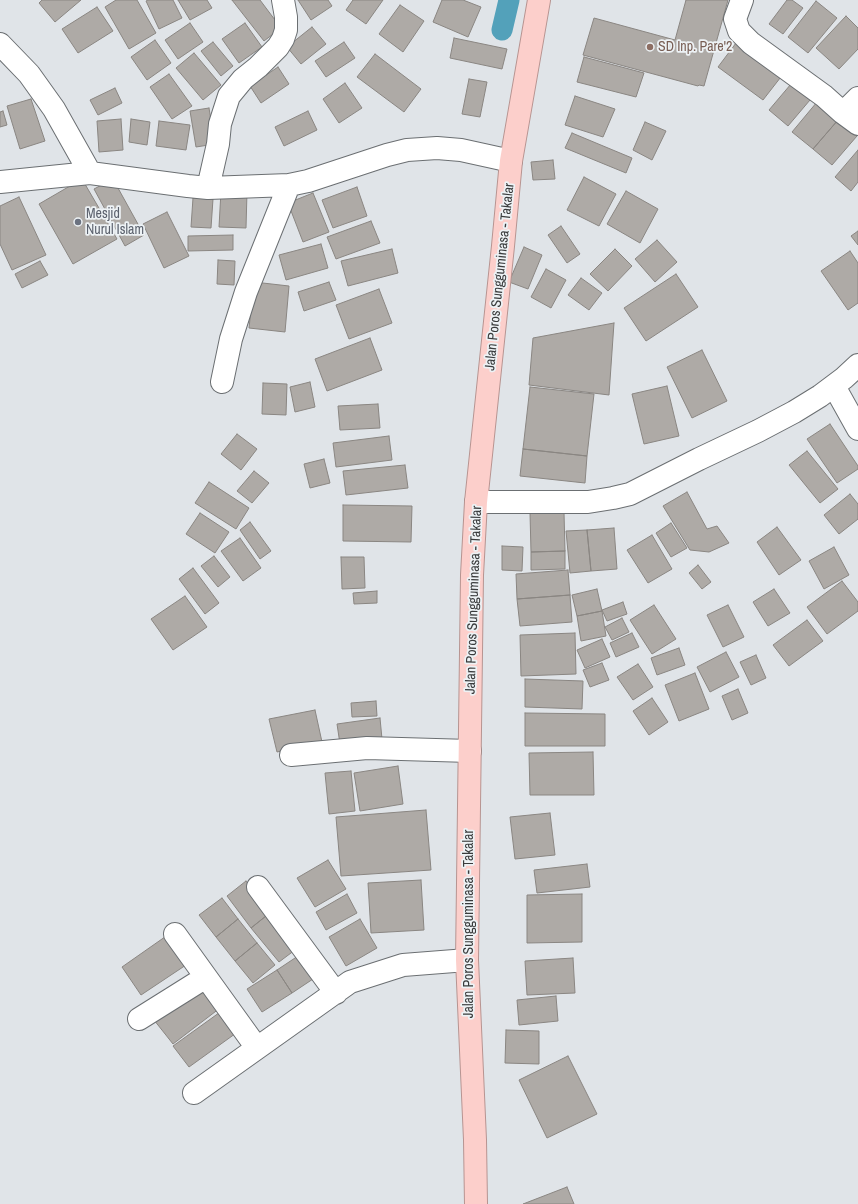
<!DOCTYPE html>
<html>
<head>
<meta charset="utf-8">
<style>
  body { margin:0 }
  canvas { display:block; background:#e0e4e8 }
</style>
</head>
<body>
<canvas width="858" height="1204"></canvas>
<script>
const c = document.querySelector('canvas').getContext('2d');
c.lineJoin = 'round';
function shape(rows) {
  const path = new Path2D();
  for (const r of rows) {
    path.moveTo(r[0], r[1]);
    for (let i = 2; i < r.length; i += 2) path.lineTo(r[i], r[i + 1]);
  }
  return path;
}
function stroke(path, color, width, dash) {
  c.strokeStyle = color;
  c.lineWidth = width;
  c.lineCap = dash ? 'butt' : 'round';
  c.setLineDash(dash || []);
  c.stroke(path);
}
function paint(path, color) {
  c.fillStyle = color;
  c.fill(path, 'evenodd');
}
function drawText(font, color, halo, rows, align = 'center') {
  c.font = font + ' "Archivo Narrow",sans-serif';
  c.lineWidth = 3.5;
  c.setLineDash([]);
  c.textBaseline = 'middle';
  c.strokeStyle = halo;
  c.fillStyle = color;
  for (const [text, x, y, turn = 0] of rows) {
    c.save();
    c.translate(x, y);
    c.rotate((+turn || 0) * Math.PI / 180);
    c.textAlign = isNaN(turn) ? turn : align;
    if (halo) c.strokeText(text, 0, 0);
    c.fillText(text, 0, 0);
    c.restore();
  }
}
stroke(shape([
  [502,30,509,0]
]), '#53a1ba', 21);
const building = shape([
  [42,0,81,0,55,22,39,3,42,0],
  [116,0,137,0,156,33,129,49,105,7,116,0],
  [148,0,173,0,182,18,159,29,146,1,148,0],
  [178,0,207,0,212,8,190,20,178,0],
  [232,0,260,0,281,28,264,41,232,0],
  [298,0,328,0,332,6,311,20,298,0],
  [353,0,383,0,366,24,346,10,353,0],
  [442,0,463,0,481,7,468,37,433,22,442,0],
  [686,0,728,0,704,86,699,85,698,86,583,55,594,18,675,40,686,0],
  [787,0,792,0,803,8,783,34,769,24,787,0],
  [816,1,837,18,808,53,788,37,816,1],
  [400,5,424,21,403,52,379,34,400,5],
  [97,7,113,31,78,53,62,29,97,7],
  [846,16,858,28,858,49,839,69,816,48,846,16],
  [190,23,203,42,178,59,165,40,190,23],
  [245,23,262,47,239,63,222,39,245,23],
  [312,27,326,44,301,64,287,47,312,27],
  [454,38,507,49,502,69,450,58,454,38],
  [739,39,784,73,763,100,718,67,739,39],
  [155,40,171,63,147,80,131,57,155,40],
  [213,42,233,66,221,76,201,51,213,42],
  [344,42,355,58,326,77,315,61,344,42],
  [194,53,221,85,203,100,176,68,194,53],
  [375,54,421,89,404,112,357,77,375,54],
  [584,57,644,73,636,97,577,82,584,57],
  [278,67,289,84,261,103,250,86,278,67],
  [169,74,192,106,172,119,150,87,169,74],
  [469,79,487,82,480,117,462,114,469,79],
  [345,83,362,108,339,123,323,99,345,83],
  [791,84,810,100,788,126,769,110,791,84],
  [115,88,122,103,98,115,90,100,115,88],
  [575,96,615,109,603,137,565,125,575,96],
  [31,99,45,141,20,149,7,106,31,99],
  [817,102,838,120,813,149,792,132,817,102],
  [209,108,215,144,196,147,190,111,209,108],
  [3,111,7,125,0,127,0,112,3,111],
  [308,111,317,130,284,146,275,127,308,111],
  [121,119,123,150,99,152,97,121,121,119],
  [131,119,150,122,147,145,129,142,131,119],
  [838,120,857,136,832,165,813,149,838,120],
  [159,121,190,125,186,150,156,146,159,121],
  [645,122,666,131,652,160,633,150,645,122],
  [572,133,632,158,626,173,565,148,572,133],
  [858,150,858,182,851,191,835,177,858,150],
  [553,160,555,179,533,180,531,162,553,160],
  [584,177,616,194,599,226,567,210,584,177],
  [82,179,117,239,73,264,39,204,82,179],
  [113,179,144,235,125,246,94,189,113,179],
  [357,187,367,216,333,228,322,200,357,187],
  [221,191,247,192,246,228,219,227,221,191],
  [626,191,658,209,640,243,607,224,626,191],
  [313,193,329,232,303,242,288,203,313,193],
  [19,197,46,255,12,270,0,244,0,206,19,197],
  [193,198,213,199,211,228,191,227,193,198],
  [167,212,189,256,164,268,143,224,167,212],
  [371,221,380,243,336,259,327,237,371,221],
  [561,226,580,254,567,263,548,235,561,226],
  [858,231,858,245,851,236,858,231],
  [233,235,233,250,188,251,188,236,233,235],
  [657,240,677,262,655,282,635,259,657,240],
  [321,244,328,268,286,280,279,255,321,244],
  [524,247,542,255,528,289,509,282,524,247],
  [392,249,398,273,348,286,341,261,392,249],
  [615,249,632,266,608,291,590,274,615,249],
  [850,251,858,263,858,303,848,310,821,271,850,251],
  [218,260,235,261,234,285,217,284,218,260],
  [40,261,48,275,22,288,15,274,40,261],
  [546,269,566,280,551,308,531,297,546,269],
  [676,274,698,307,646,341,624,308,676,274],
  [581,278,602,293,589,310,568,295,581,278],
  [254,282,289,286,285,332,249,328,254,282],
  [329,282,336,300,304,311,298,292,329,282],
  [379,289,392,323,349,339,336,305,379,289],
  [614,323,609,395,529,385,533,338,614,323],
  [370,338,382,370,327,391,315,359,370,338],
  [702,350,727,401,692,418,667,367,702,350],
  [310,382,315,407,295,412,290,387,310,382],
  [263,383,287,384,286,415,262,414,263,383],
  [667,386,679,436,644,444,632,394,667,386],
  [530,387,594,394,587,456,523,449,530,387],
  [378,404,380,428,340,430,338,406,378,404],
  [830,424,858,466,858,469,837,483,807,439,830,424],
  [237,434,257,449,241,470,221,454,237,434],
  [389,436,392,460,336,467,333,443,389,436],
  [523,449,587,456,585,483,520,476,523,449],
  [807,451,838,489,820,503,789,465,807,451],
  [324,459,330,483,310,488,304,464,324,459],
  [405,465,408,488,346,495,343,471,405,465],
  [254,471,269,483,252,503,237,491,254,471],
  [209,482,249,508,236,529,195,503,209,482],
  [687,492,707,529,717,526,729,543,709,552,690,550,663,506,687,492],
  [850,494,858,504,858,519,839,534,824,515,850,494],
  [343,505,412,506,411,542,343,541,343,505],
  [564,512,565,551,531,552,530,513,564,512],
  [200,513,229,532,215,553,186,534,200,513],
  [250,522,271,551,260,559,240,530,250,522],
  [671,523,687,548,671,557,656,533,671,523],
  [777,527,801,560,779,575,757,542,777,527],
  [614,528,617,569,591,571,587,530,614,528],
  [587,530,591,571,570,573,566,531,587,530],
  [652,535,672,569,648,583,627,550,652,535],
  [240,538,261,568,243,581,221,551,240,538],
  [502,546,523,547,522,571,502,570,502,546],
  [834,547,849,575,824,589,809,561,834,547],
  [565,551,565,569,531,570,531,552,565,551],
  [214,556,230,577,218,587,201,566,214,556],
  [341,557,364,557,365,588,342,589,341,557],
  [698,565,711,582,702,589,689,573,698,565],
  [193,568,219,603,205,614,179,579,193,568],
  [568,570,570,595,517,599,516,574,568,570],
  [842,581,858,602,858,611,827,634,807,607,842,581],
  [597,589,602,611,577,616,572,595,597,589],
  [774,589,790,613,768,626,753,602,774,589],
  [377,591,377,603,354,604,353,593,377,591],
  [570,595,572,622,520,626,517,599,570,595],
  [185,596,207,627,173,650,151,619,185,596],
  [623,602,627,614,607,621,602,610,623,602],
  [654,605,676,639,652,654,630,620,654,605],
  [728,605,744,637,723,647,707,615,728,605],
  [602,611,606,636,581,641,577,616,602,611],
  [622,618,629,632,612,640,605,627,622,618],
  [807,620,823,641,789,666,773,645,807,620],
  [575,633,576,674,521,676,520,635,575,633],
  [632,633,639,647,616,657,610,643,632,633],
  [602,639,610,657,585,668,577,650,602,639],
  [679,648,685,665,657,675,651,658,679,648],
  [726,652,739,677,710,692,697,667,726,652],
  [756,655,766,678,751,685,740,662,756,655],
  [602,663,609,680,590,687,583,670,602,663],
  [638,664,653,687,633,700,617,677,638,664],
  [695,673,709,709,679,721,665,685,695,673],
  [525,679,583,681,582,709,525,707,525,679],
  [738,689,748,713,732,720,722,696,738,689],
  [652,698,668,722,649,735,633,711,652,698],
  [376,701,377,716,352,717,351,703,376,701],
  [315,710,322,742,277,752,269,719,315,710],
  [525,713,605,714,605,746,525,746,525,713],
  [380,718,382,739,340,744,337,724,380,718],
  [593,752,594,795,530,795,529,753,593,752],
  [398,766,403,804,360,811,354,773,398,766],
  [351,771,355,811,329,814,325,773,351,771],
  [426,810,431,870,341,876,336,817,426,810],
  [550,813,555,855,515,859,510,817,550,813],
  [328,860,346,889,315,907,297,878,328,860],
  [587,864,590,887,537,893,534,870,587,864],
  [421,880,424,930,371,933,368,883,421,880],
  [246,881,271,912,251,928,227,896,246,881],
  [347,894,357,913,326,930,316,912,347,894],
  [582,894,582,942,527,943,527,895,582,894],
  [222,898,238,919,216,937,199,915,222,898],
  [271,912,299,947,279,962,251,928,271,912],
  [238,919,257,943,235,961,216,937,238,919],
  [360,919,377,948,346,966,329,937,360,919],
  [172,932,192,961,141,995,122,967,172,932],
  [257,943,275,965,253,983,235,961,257,943],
  [304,952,319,975,292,993,277,970,304,952],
  [573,958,575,993,527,995,525,961,573,958],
  [277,970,292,993,262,1012,247,989,277,970],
  [205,981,224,1005,173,1044,154,1020,205,981],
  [556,996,558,1021,519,1025,517,1000,556,996],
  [223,1010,239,1031,189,1067,173,1046,223,1010],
  [506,1030,539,1031,539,1064,505,1063,506,1030],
  [568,1056,597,1114,547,1138,519,1080,568,1056],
  [567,1187,574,1204,523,1204,567,1187]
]);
paint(building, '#aeaaa6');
stroke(building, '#8a8682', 1);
const minor = shape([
  [742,0,735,19,739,31,751,43,824,96,843,113,858,98],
  [0,44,29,74,54,109,90,173,0,182],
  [843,113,858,124],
  [90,173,188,186,208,188,289,185,308,181,387,155,407,150,437,148,461,150,511,161],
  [208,188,218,144,220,124,229,96,243,79,258,67,278,47,283,39,286,30,286,17,283,0],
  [222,382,231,339,246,292,289,185],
  [834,386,858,429],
  [476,502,588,502,613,498,630,494,699,459,758,431,794,412,820,396,844,378,858,365],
  [291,755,367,748,470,751],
  [258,887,336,993],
  [175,934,257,1048],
  [139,1019,206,977],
  [194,1093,350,982,403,965,467,960]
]);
const trunk = shape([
  [476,1204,475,1140,467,960,472,575,476,502,503,246,511,161,539,0]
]);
stroke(minor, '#6b6f72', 24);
stroke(trunk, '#b79491', 24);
stroke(minor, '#fff', 22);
stroke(trunk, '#fccfcb', 22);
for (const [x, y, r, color] of [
  [650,47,4,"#8d6e63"],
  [78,222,4,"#6b7280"]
]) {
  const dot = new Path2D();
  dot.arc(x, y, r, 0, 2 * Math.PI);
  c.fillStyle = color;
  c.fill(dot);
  stroke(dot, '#edf2f5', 1.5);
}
drawText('14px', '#785e54', '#edf2f5', [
  ["SD Inp. Pare'2",658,47]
], 'left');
drawText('14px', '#5b616d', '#edf2f5', [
  ["Mesjid",86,214],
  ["Nurul Islam",86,230]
], 'left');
drawText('14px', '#3a3c3d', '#edf2f5', [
  ["Jalan Poros Sungguminasa - Takalar",500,277,-84],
  ["Jalan Poros Sungguminasa - Takalar",474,600,-88],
  ["Jalan Poros Sungguminasa - Takalar",469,924,-90]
]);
</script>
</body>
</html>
